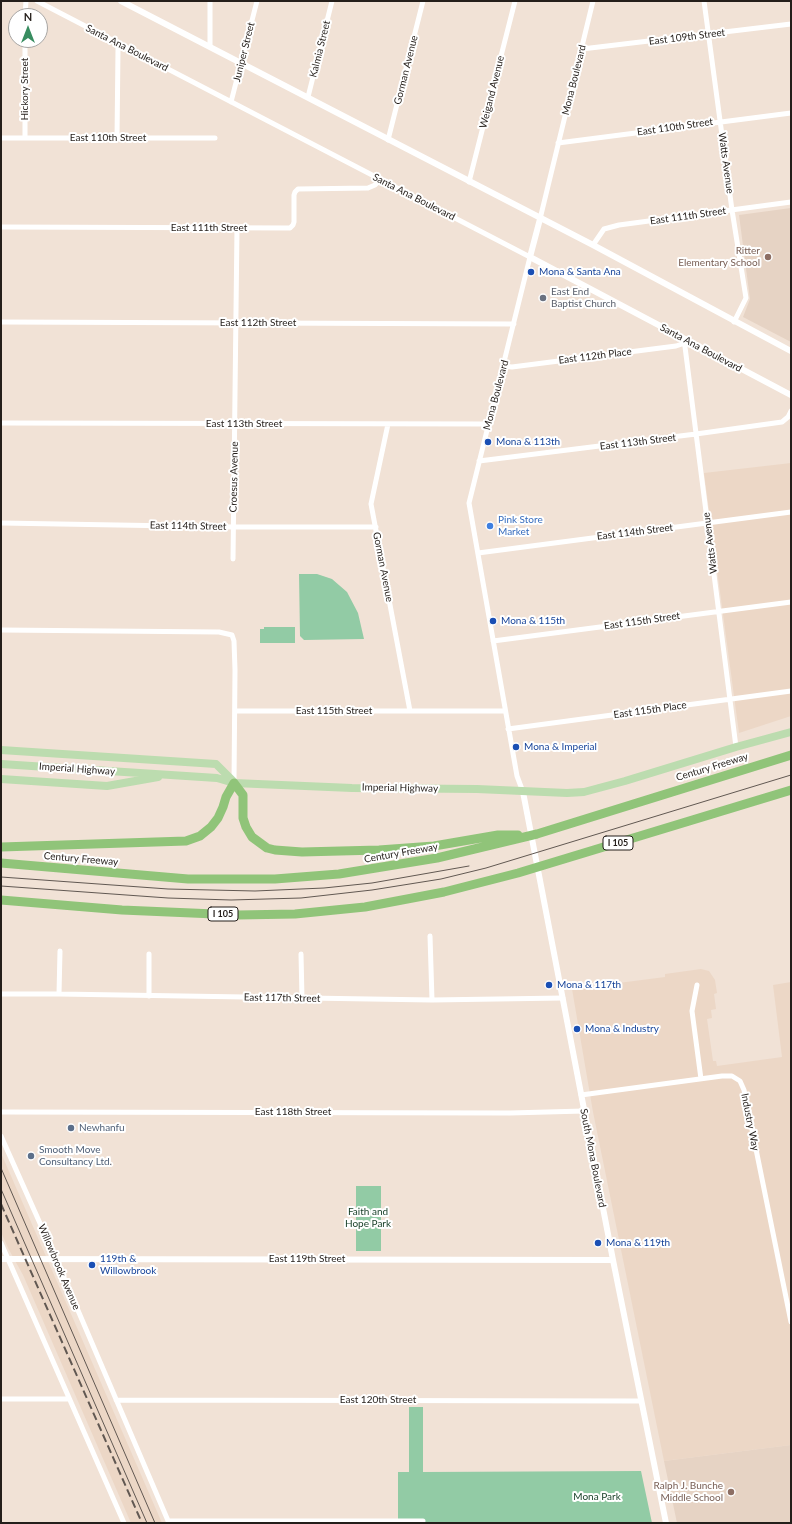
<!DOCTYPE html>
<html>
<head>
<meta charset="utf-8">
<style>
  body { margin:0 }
  #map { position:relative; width:792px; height:1524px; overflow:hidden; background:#f1e2d6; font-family:Lato,sans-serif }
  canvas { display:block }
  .frame { position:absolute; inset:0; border:2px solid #241e1a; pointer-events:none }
  .north { position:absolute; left:8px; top:8px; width:40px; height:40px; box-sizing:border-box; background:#fff; border:1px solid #a7a5a3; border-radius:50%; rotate:0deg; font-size:11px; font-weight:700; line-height:16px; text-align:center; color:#241e1a }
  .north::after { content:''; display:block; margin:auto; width:14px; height:18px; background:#388d60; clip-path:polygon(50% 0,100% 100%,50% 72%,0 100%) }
</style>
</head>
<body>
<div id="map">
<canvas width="792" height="1524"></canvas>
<div class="frame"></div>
<div class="north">N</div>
</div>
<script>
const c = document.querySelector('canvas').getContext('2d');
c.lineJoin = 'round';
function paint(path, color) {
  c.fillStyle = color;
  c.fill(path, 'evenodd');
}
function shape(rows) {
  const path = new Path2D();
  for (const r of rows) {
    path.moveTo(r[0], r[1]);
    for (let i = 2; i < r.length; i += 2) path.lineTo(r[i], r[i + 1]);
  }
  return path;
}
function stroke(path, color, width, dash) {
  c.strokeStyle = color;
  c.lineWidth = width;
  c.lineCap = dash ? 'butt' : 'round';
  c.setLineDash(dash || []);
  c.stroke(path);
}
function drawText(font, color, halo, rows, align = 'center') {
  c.font = font + ' Lato,sans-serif';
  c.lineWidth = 4;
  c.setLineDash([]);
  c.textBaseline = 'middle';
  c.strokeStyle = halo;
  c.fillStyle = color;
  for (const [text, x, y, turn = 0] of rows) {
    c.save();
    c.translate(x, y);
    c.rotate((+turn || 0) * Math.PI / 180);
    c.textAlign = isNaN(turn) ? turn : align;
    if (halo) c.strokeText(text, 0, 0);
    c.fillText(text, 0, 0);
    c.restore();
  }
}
paint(shape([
  [791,463,791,716,739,733,704,473],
  [701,969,709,971,715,980,717,993,714,994,716,1009,711,1010,712,1018,707,1019,713,1061,716,1061,717,1066,782,1057,773,985,791,982,791,1445,664,1461,593,1112,572,989,665,977,665,974],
  [1,1153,162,1523,131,1523,23,1275,8,1248,1,1232]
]), '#ecd7c6');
paint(shape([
  [791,208,791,342,743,317,750,299,739,215],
  [791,1445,791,1523,677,1523,664,1461]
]), '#e6d3c4');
paint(shape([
  [299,574,317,574,332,579,347,592,358,613,364,639,304,640,300,636],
  [264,627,295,627,295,643,260,643,260,629,264,629],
  [356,1186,381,1186,381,1251,356,1251],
  [409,1407,423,1407,423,1472,641,1471,652,1523,424,1523,398,1520,398,1472,409,1472]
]), '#92cba5');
stroke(shape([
  [37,1,530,257,469,503,517,776,523,792],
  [210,1,210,46],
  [704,1,732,210,746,298,734,322],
  [25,16,26,1],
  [582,49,791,24],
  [308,97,332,1],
  [231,102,257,1],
  [1,138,215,138],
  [25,138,25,40],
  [117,138,118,49,119,44],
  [388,140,423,1],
  [558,143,791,113],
  [469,182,515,1],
  [540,219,593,1],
  [1,227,290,228,293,225,294,222,294,195,295,192,298,189,368,188,375,185,381,179],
  [593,245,604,229,619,225,791,202],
  [1,322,514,324],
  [684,339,736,747],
  [503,366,512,367,676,346,682,344,684,339],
  [1,423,488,424],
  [388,424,371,504,410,711],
  [479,461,696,434,782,422,788,417,791,411],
  [1,523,234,527,376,527],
  [478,553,791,512],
  [233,559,237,228],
  [1,630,219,632,232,635,234,641,235,670,234,782],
  [493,641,791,602],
  [236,711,505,711],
  [508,729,791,691],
  [430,936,432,1000],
  [149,954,149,996],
  [301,954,302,998],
  [697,985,692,1011,701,1079],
  [1,994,59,994,432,1000,563,998],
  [59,994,60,951],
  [581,1095,722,1076,732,1076,740,1081,744,1090,791,1322],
  [1,1112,510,1113,584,1111],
  [1,1136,56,1259,169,1523],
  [1,1243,124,1523],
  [1,1399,69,1399],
  [116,1400,641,1401],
  [168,1521,423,1521]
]), '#fff', 5);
stroke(shape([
  [121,1,593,245,791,351],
  [540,219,530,257,791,395],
  [523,792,613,1260,666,1523],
  [1,1259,613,1260]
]), '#fff', 6);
stroke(shape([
  [1,750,216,764,234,782],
  [1,764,217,778,234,783,352,788,477,789,567,793,584,792,625,781,736,747,791,732],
  [1,779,107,786,158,777]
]), '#bcdcaf', 8);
stroke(shape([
  [1,847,186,841,200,836,211,827,218,818,223,807,226,797,234,783,243,795,243,818,246,827,252,837,267,848,275,850,302,852,379,850,434,846,498,835,518,835],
  [1,863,188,879,275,879,339,874,437,858,537,834,791,755],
  [1,900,122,910,238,915,295,914,365,907,444,892,518,873,791,790]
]), '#90c479', 9);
stroke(shape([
  [1,877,168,889,255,891,324,888,372,883,469,866],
  [1,886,168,898,231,900,301,898,372,890,441,879,486,868,791,775],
  [1,1168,155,1523],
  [1,1189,147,1523]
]), '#615852', 1);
stroke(shape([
  [1,1204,142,1523]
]), '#615852', 2, [8, 4]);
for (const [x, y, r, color] of [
  [768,257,4,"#8d6e63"],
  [531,272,4,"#1a4fb4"],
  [543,298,4,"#6b7280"],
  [488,442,4,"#1a4fb4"],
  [490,526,4,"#3f7fe0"],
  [493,621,4,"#1a4fb4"],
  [516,747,4,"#1a4fb4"],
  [549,985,4,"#1a4fb4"],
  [577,1029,4,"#1a4fb4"],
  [71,1128,4,"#5c6f8a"],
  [31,1156,4,"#5c6f8a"],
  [598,1243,4,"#1a4fb4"],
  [92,1265,4,"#1a4fb4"],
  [731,1492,4,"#8d6e63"]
]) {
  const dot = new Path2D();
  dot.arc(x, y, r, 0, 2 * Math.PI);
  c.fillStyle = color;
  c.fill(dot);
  stroke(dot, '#fff', 1.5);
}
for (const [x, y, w] of [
  [618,843,30],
  [223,914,30]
]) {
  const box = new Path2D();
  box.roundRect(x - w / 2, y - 7, w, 14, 3);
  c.fillStyle = '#fff';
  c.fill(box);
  stroke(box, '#241e1a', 1);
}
drawText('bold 9px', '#241e1a', null, [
  ["I 105",618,843],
  ["I 105",223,914]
]);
drawText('10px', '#241e1a', '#fff', [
  ["East 109th Street",687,37,-7],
  ["Santa Ana Boulevard",127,48,27],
  ["Kalmia Street",320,49,-76],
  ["Juniper Street",244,52,-76],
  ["Gorman Avenue",406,70,-76],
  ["Mona Boulevard",574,80,-76],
  ["Hickory Street",25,89,-90],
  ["Weigand Avenue",492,92,-76],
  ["East 110th Street",675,127,-8],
  ["East 110th Street",108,138],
  ["Watts Avenue",726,163,82],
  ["Santa Ana Boulevard",414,197,27],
  ["East 111th Street",688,216,-8],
  ["East 111th Street",209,228],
  ["East 112th Street",258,323],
  ["Santa Ana Boulevard",701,348,28],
  ["East 112th Place",595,356,-7],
  ["Mona Boulevard",496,395,-75],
  ["East 113th Street",244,424],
  ["East 113th Street",638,442,-7],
  ["Croesus Avenue",234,477,-89],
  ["East 114th Street",188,526,1],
  ["East 114th Street",635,532,-7],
  ["Watts Avenue",710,543,-97],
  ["Gorman Avenue",383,567,79],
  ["East 115th Street",642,621,-8],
  ["East 115th Place",650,710,-8],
  ["East 115th Street",334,711],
  ["Century Freeway",712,767,-17],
  ["Imperial Highway",77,769,4],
  ["Imperial Highway",400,788,1],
  ["Century Freeway",401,853,-10],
  ["Century Freeway",81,859,5],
  ["East 117th Street",282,998,1],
  ["East 118th Street",293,1112],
  ["Industry Way",750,1122,79],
  ["South Mona Boulevard",593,1158,79],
  ["East 119th Street",307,1259],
  ["Willowbrook Avenue",59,1267,67],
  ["East 120th Street",378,1400]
]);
drawText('10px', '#785e54', '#fff', [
  ["Ritter",760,251],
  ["Elementary School",760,263],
  ["Ralph J. Bunche",723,1486],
  ["Middle School",723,1498]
], 'right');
drawText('10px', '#164399', '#fff', [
  ["Mona & Santa Ana",539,272],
  ["Mona & 113th",496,442],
  ["Mona & 115th",501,621],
  ["Mona & Imperial",524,747],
  ["Mona & 117th",557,985],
  ["Mona & Industry",585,1029],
  ["Mona & 119th",606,1243],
  ["119th &",100,1259],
  ["Willowbrook",100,1271]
], 'left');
drawText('10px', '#5b616d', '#fff', [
  ["East End",551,292],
  ["Baptist Church",551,304]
], 'left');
drawText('10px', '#366cbe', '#fff', [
  ["Pink Store",498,520],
  ["Market",498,532]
], 'left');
drawText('10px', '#4e5e75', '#fff', [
  ["Newhanfu",79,1128],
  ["Smooth Move",39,1150],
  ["Consultancy Ltd.",39,1162]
], 'left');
drawText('10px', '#143d25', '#fff', [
  ["Faith and",368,1212],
  ["Hope Park",368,1224],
  ["Mona Park",597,1497]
]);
</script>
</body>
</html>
